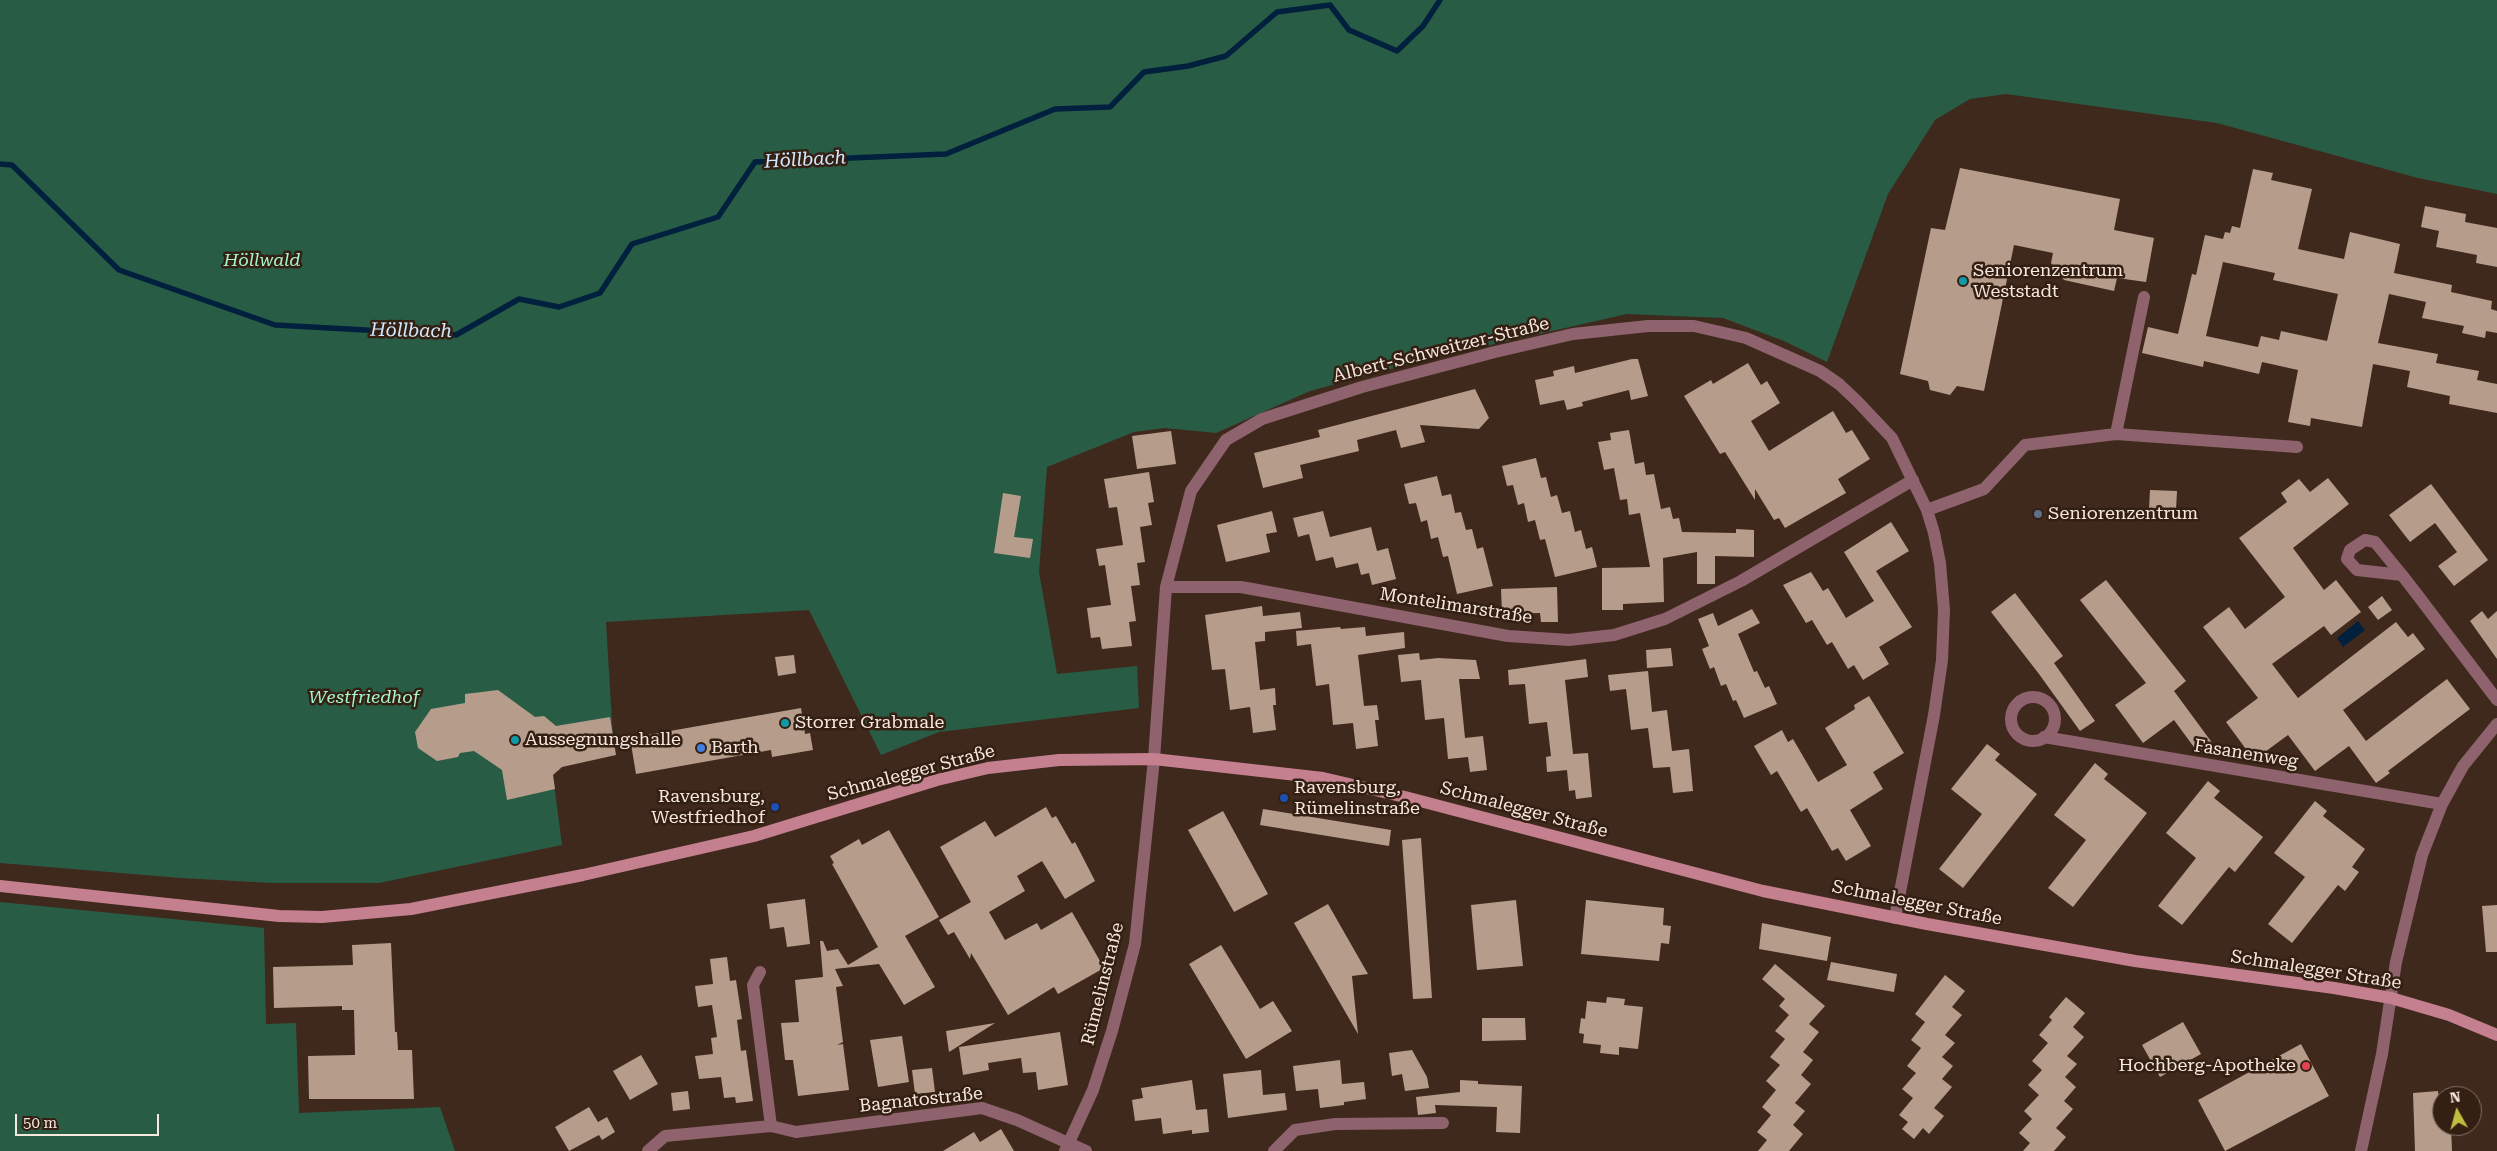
<!DOCTYPE html>
<html>
<head>
<meta charset="utf-8">
<style>
  body { margin:0 }
  #map { position:relative; width:2497px; height:1151px; overflow:hidden; background:#3f291d; font-family:"Roboto Serif",serif }
  canvas { display:block }
  .north { position:absolute; left:2432px; top:1086px; width:50px; height:50px; box-sizing:border-box; background:#341f13; border:1px solid #826f65; border-radius:50%; rotate:353deg; font-size:14px; font-weight:700; line-height:20px; text-align:center; color:#f6e7df }
  .north::after { content:''; display:block; margin:auto; width:18px; height:22px; background:#c2bd3f; clip-path:polygon(50% 0,100% 100%,50% 72%,0 100%) }
  .scale { position:absolute; left:15px; top:1114px; width:144px; height:22px; box-sizing:border-box; border:2px solid #f6e7df; border-top:0; padding-left:6px; font-size:15px; line-height:18px; white-space:nowrap; color:#f6e7df; -webkit-text-stroke:4px #341f13; paint-order:stroke }
</style>
</head>
<body>
<div id="map">
<canvas width="2497" height="1151"></canvas>
<div class="north">N</div>
<div class="scale">50 m</div>
</div>
<script>
const c = document.querySelector('canvas').getContext('2d');
c.lineJoin = 'round';
function paint(path, color) {
  c.fillStyle = color;
  c.fill(path, 'evenodd');
}
function shape(rows) {
  const path = new Path2D();
  for (const r of rows) {
    if (r.length === 3) {
      path.moveTo(r[0] + r[2], r[1]);
      path.arc(r[0], r[1], r[2], 0, 2 * Math.PI);
      continue;
    }
    path.moveTo(r[0], r[1]);
    for (let i = 2; i < r.length; i += 2) path.lineTo(r[i], r[i + 1]);
  }
  return path;
}
function stroke(path, color, width, dash) {
  c.strokeStyle = color;
  c.lineWidth = width;
  c.lineCap = dash ? 'butt' : 'round';
  c.setLineDash(dash || []);
  c.stroke(path);
}
function drawText(font, color, halo, rows, align = 'center') {
  c.font = font + ' "Roboto Serif",serif';
  c.lineWidth = 5;
  c.setLineDash([]);
  c.textBaseline = 'middle';
  c.strokeStyle = halo;
  c.fillStyle = color;
  for (const [text, x, y, turn = 0] of rows) {
    c.save();
    c.translate(x, y);
    c.rotate((+turn || 0) * Math.PI / 180);
    c.textAlign = isNaN(turn) ? turn : align;
    if (halo) c.strokeText(text, 0, 0);
    c.fillText(text, 0, 0);
    c.restore();
  }
}
paint(shape([
  [0,0,2497,0,2497,194,2418,178,2217,123,2006,94,1970,99,1935,120,1888,194,1827,362,1784,341,1723,318,1627,314,1424,360,1310,391,1216,433,1165,428,1134,432,1047,467,1039,572,1057,674,1137,666,1139,708,939,732,881,755,809,610,606,622,614,755,552,768,562,845,379,883,272,883,181,878,0,863],
  [0,902,264,928,266,1024,296,1023,299,1113,440,1107,455,1151,0,1151]
]), '#295c45');
paint(shape([
  [2358,621,2365,630,2343,647,2337,638]
]), '#00203d');
stroke(shape([
  [0,164,12,165,119,270,275,325,456,335,519,299,559,307,600,293,632,244,718,217,755,162,946,154,1055,109,1110,107,1144,72,1188,66,1226,56,1277,12,1330,5,1349,30,1397,51,1423,26,1440,0]
]), '#00203d', 5.5);
paint(shape([
  [1960,168,2120,199,2114,230,2154,238,2146,282,2117,278,2114,291,2064,280,2051,263,2053,253,2014,245,1984,391,1957,386,1950,395,1930,390,1928,381,1900,374,1931,228,1945,230],
  [2253,169,2273,173,2271,180,2312,189,2298,249,2344,259,2350,232,2400,244,2394,273,2452,285,2451,292,2492,301,2491,309,2497,311,2497,333,2486,331,2485,338,2462,333,2464,326,2422,318,2426,302,2389,294,2378,343,2438,354,2436,363,2479,371,2477,380,2497,384,2497,413,2449,404,2450,396,2407,387,2410,371,2373,364,2362,427,2311,418,2310,426,2288,422,2298,370,2262,362,2259,374,2204,361,2203,367,2142,353,2148,327,2178,334,2192,274,2196,275,2205,235,2223,239,2225,232,2230,233,2232,226,2240,228],
  [2223,262,2275,273,2273,280,2338,294,2327,341,2281,331,2279,340,2261,336,2258,347,2206,336],
  [2425,206,2466,214,2465,222,2497,228,2497,267,2476,263,2477,255,2436,247,2439,231,2421,227],
  [1632,359,1638,359,1648,396,1631,400,1629,390,1582,402,1583,406,1567,410,1564,400,1540,405,1535,380,1554,376,1553,371,1574,366,1575,373],
  [1748,363,1761,385,1767,381,1780,403,1751,421,1769,451,1833,411,1846,433,1852,430,1870,459,1838,479,1846,493,1785,528,1779,518,1774,520,1755,489,1755,500,1725,452,1720,454,1684,396,1711,380,1713,384],
  [1475,389,1489,418,1479,429,1420,425,1425,442,1401,448,1396,430,1357,440,1359,451,1300,465,1303,478,1263,488,1254,453,1320,437,1318,430],
  [1629,430,1635,464,1644,462,1646,475,1654,474,1661,509,1670,507,1673,519,1679,518,1682,532,1736,533,1736,529,1754,530,1754,557,1715,556,1715,584,1697,584,1697,552,1663,558,1664,602,1623,604,1623,610,1602,610,1602,568,1650,567,1640,513,1629,515,1627,499,1620,500,1614,468,1604,470,1598,442,1611,440,1610,433],
  [1171,431,1176,464,1137,469,1132,436],
  [1536,458,1541,478,1546,477,1551,497,1557,495,1562,513,1570,511,1575,532,1581,530,1586,549,1592,547,1597,567,1555,577,1545,539,1540,540,1535,520,1528,522,1524,503,1518,505,1513,485,1507,486,1502,466],
  [1149,472,1154,502,1148,503,1152,525,1140,527,1145,562,1137,563,1140,585,1131,586,1136,621,1129,622,1132,646,1102,649,1100,637,1091,638,1087,608,1111,605,1105,565,1099,566,1096,549,1123,545,1117,507,1109,508,1104,479],
  [1437,476,1442,496,1451,494,1455,513,1461,512,1466,530,1472,529,1477,549,1483,547,1493,586,1457,594,1448,556,1443,557,1438,537,1431,539,1427,520,1421,522,1416,503,1409,504,1404,484],
  [2328,478,2349,504,2293,548,2324,590,2336,580,2361,612,2331,635,2324,626,2272,664,2298,698,2396,622,2408,637,2413,633,2425,649,2343,710,2366,741,2447,679,2470,709,2388,771,2390,773,2376,783,2349,746,2315,771,2288,735,2254,760,2226,722,2258,698,2203,627,2229,607,2245,629,2285,597,2239,538,2287,502,2281,493,2299,479,2310,492],
  [2431,484,2488,560,2454,586,2438,566,2457,552,2435,523,2410,542,2389,515],
  [2150,490,2177,491,2176,510,2149,509],
  [1003,493,1021,496,1014,537,1033,539,1030,558,994,553],
  [1272,511,1277,532,1266,534,1270,552,1226,562,1217,525],
  [1323,511,1330,537,1371,527,1377,551,1388,548,1396,579,1372,585,1369,573,1361,575,1358,563,1336,568,1333,557,1316,561,1309,534,1298,537,1293,518],
  [1891,522,1909,551,1876,571,1912,627,1879,647,1889,664,1863,680,1854,665,1848,669,1832,642,1827,645,1812,620,1806,623,1783,585,1811,572,1823,591,1828,588,1846,618,1874,601,1844,552],
  [2106,580,2186,681,2174,691,2213,744,2199,754,2174,720,2143,743,2115,705,2146,683,2080,600],
  [1557,587,1558,622,1541,622,1540,613,1502,614,1501,589],
  [2015,593,2063,656,2054,663,2095,721,2080,731,2039,674,1991,612],
  [2382,596,2392,610,2378,620,2368,607],
  [1262,606,1263,616,1300,612,1302,628,1265,632,1265,641,1255,642,1260,690,1275,688,1276,705,1273,705,1276,730,1253,733,1250,707,1230,710,1225,669,1212,670,1205,615],
  [1752,609,1760,623,1738,634,1754,672,1757,671,1765,688,1769,686,1777,704,1744,718,1736,700,1733,701,1726,684,1721,686,1714,667,1710,669,1702,649,1709,646,1698,619,1713,613,1718,626],
  [2482,611,2488,619,2497,611,2497,659,2470,621],
  [1340,627,1341,629,1365,627,1366,636,1404,632,1405,648,1358,655,1364,706,1377,705,1379,720,1375,720,1378,746,1356,749,1353,723,1333,725,1329,684,1316,686,1311,644,1297,646,1296,631],
  [1671,648,1673,666,1647,668,1646,650],
  [1419,653,1420,660,1438,658,1476,660,1480,679,1459,679,1465,738,1483,736,1487,770,1470,772,1468,757,1448,759,1444,718,1425,720,1421,680,1401,682,1398,655],
  [794,655,796,673,778,676,775,657],
  [1586,659,1588,677,1565,680,1573,754,1588,753,1592,797,1576,799,1575,790,1569,791,1567,770,1547,772,1546,757,1551,756,1547,722,1529,724,1525,684,1509,685,1508,670],
  [1648,671,1652,712,1667,710,1672,751,1689,749,1693,791,1673,793,1670,767,1653,768,1648,728,1631,730,1626,689,1610,691,1608,675],
  [498,690,535,717,544,716,556,726,610,717,616,755,562,767,553,775,555,789,507,800,502,770,474,751,460,753,458,757,437,761,418,748,415,732,431,709,465,703,465,694],
  [1869,696,1904,753,1873,772,1883,789,1850,810,1871,846,1846,861,1838,848,1832,851,1807,808,1801,812,1777,771,1771,775,1754,746,1782,730,1788,742,1793,739,1818,782,1847,765,1825,728,1855,709,1854,705],
  [801,708,805,734,810,733,813,750,772,757,771,750,636,774,630,738],
  [1987,744,2000,754,1995,760,2037,794,1963,888,1939,869,1982,814,1951,789],
  [2095,763,2108,774,2104,779,2147,813,2073,907,2048,888,2086,840,2054,815],
  [2208,781,2220,791,2214,798,2263,837,2235,872,2229,867,2182,925,2158,906,2196,858,2166,833],
  [2315,801,2327,811,2323,816,2365,849,2352,867,2359,872,2345,891,2338,885,2292,943,2268,924,2305,877,2274,853],
  [1046,807,1052,818,1056,816,1072,844,1075,842,1095,881,1065,899,1042,861,1017,876,1025,891,989,912,1005,940,1037,923,1041,930,1072,912,1104,968,1058,994,1054,987,1008,1015,971,953,970,959,954,932,948,935,939,920,971,902,940,847,985,821,995,837],
  [1263,809,1391,830,1389,846,1260,825],
  [1223,811,1268,894,1234,912,1188,830],
  [889,830,939,917,905,936,935,987,904,1005,879,964,835,969,843,986,836,987,843,1042,837,1045,843,1044,849,1090,798,1096,793,1060,785,1060,781,1023,799,1022,795,980,823,977,820,941,823,941,827,951,838,949,848,965,878,947,832,864,834,863,830,856,859,839,862,845],
  [1421,838,1432,998,1413,999,1402,840],
  [805,899,810,944,787,947,784,927,770,929,767,904],
  [1516,900,1523,966,1477,970,1471,905],
  [1586,900,1664,908,1663,925,1671,926,1669,944,1661,943,1659,961,1581,954],
  [1328,904,1368,974,1352,976,1358,1034,1294,923],
  [2497,905,2497,952,2486,952,2482,906],
  [1762,923,1831,937,1827,961,1759,949],
  [391,943,395,1032,397,1032,398,1050,412,1050,414,1099,309,1099,308,1056,355,1055,354,1010,342,1010,342,1006,274,1008,273,967,353,965,352,945],
  [1221,945,1260,1009,1273,1001,1292,1031,1246,1059,1189,964],
  [727,957,730,981,736,980,742,1019,737,1020,741,1051,746,1050,753,1101,736,1103,735,1097,724,1098,721,1077,699,1079,695,1056,713,1054,711,1038,717,1037,712,1005,698,1007,695,986,713,984,710,959],
  [1831,962,1897,974,1894,992,1827,980],
  [1775,964,1825,1006,1809,1024,1819,1032,1803,1052,1813,1060,1801,1075,1811,1084,1795,1103,1805,1111,1793,1125,1803,1134,1789,1151,1758,1151,1767,1140,1757,1132,1771,1115,1762,1107,1776,1090,1766,1081,1780,1065,1770,1057,1785,1039,1775,1031,1789,1015,1779,1006,1785,999,1762,979],
  [1945,975,1965,991,1952,1007,1962,1015,1945,1035,1955,1043,1942,1057,1953,1066,1942,1079,1952,1087,1934,1108,1944,1116,1929,1134,1923,1128,1914,1139,1902,1129,1908,1122,1899,1115,1913,1098,1902,1089,1916,1073,1907,1066,1921,1048,1911,1040,1925,1022,1915,1014],
  [1607,997,1625,999,1624,1005,1643,1007,1638,1049,1619,1047,1619,1055,1600,1053,1601,1045,1583,1043,1584,1034,1579,1033,1581,1018,1585,1019,1587,1001,1606,1003],
  [2066,997,2085,1013,2073,1027,2084,1037,2067,1056,2077,1064,2065,1077,2076,1087,2064,1101,2073,1109,2056,1128,2066,1137,2054,1151,2023,1151,2030,1143,2019,1133,2032,1119,2024,1111,2039,1095,2028,1085,2042,1070,2032,1061,2048,1043,2039,1035,2052,1020,2049,1017],
  [1482,1018,1525,1018,1526,1040,1482,1041],
  [2183,1022,2201,1054,2160,1077,2142,1045],
  [995,1023,949,1052,946,1031],
  [1060,1032,1068,1085,1038,1090,1036,1072,1023,1073,1021,1058,988,1063,989,1070,963,1075,959,1047],
  [902,1036,909,1082,878,1087,870,1040],
  [2301,1044,2329,1096,2225,1151,2198,1100],
  [1412,1050,1427,1077,1429,1088,1405,1091,1402,1074,1392,1076,1389,1053],
  [641,1055,658,1084,630,1100,613,1071],
  [1340,1060,1342,1084,1364,1082,1366,1099,1344,1102,1344,1105,1320,1108,1318,1089,1296,1091,1293,1066],
  [932,1068,935,1092,915,1094,912,1070],
  [1261,1070,1263,1095,1285,1093,1287,1110,1228,1118,1223,1074],
  [1192,1080,1196,1110,1207,1109,1209,1132,1192,1134,1192,1130,1163,1134,1161,1118,1135,1121,1132,1100,1143,1098,1141,1088],
  [1460,1080,1478,1081,1478,1084,1522,1086,1520,1133,1496,1132,1497,1107,1435,1105,1436,1113,1418,1115,1416,1097,1460,1092],
  [688,1091,690,1109,673,1111,671,1093],
  [2438,1091,2442,1126,2451,1126,2452,1151,2415,1151,2413,1093],
  [589,1107,598,1122,607,1117,615,1132,602,1140,599,1135,569,1151,555,1127],
  [1001,1129,1014,1151,943,1151,974,1132,980,1142]
]), '#b69d8b');
stroke(shape([
  [2116,434,2144,297],
  [1927,510,1984,489,2025,445,2116,434,2297,447],
  [2402,575,2357,570,2347,559,2350,550,2365,540,2375,542,2402,575,2419,597,2497,700],
  [1166,587,1241,587,1508,636,1569,640,1614,635,1665,619,1741,581,1913,480],
  [2033,719,22],
  [2044,737,2442,804],
  [760,972,753,985,771,1126,796,1132,982,1108,1017,1120,1086,1151],
  [648,1151,665,1136,771,1126],
  [1065,1151,1093,1090,1112,1031,1135,944,1154,759,1166,587,1191,491,1226,440,1262,419,1362,387,1495,352,1573,334,1648,326,1694,326,1746,338,1820,371,1839,384,1857,401,1892,438,1927,510,1934,533,1940,563,1944,610,1942,660,1934,715,1895,918],
  [1274,1151,1295,1130,1335,1124,1443,1123],
  [2361,1151,2382,1054,2396,962,2422,855,2442,804,2463,766,2497,724]
]), '#8f636d', 12);
stroke(shape([
  [0,886,279,916,322,917,411,909,583,875,754,836,937,780,988,768,1059,760,1154,759,1323,778,1405,797,1763,891,1927,924,2135,961,2334,988,2391,998,2449,1015,2497,1035]
]), '#c5808f', 12);
for (const [x, y, r, color] of [
  [1963,281,5,"#0f9aa8"],
  [2038,514,5,"#5c6f8a"],
  [785,723,5,"#0f9aa8"],
  [515,740,5,"#0f9aa8"],
  [701,748,5,"#3f7fe0"],
  [1284,798,5,"#1a4fb4"],
  [775,807,5,"#1a4fb4"],
  [2306,1066,5,"#e0444e"]
]) {
  const dot = new Path2D();
  dot.arc(x, y, r, 0, 2 * Math.PI);
  c.fillStyle = color;
  c.fill(dot);
  stroke(dot, '#341f13', 2);
}
drawText('italic 18px', '#a4f6ce', '#341f13', [
  ["Höllwald",262,261],
  ["Westfriedhof",364,698]
]);
drawText('18px', '#f6e7df', '#341f13', [
  ["Seniorenzentrum",1973,271],
  ["Weststadt",1973,292],
  ["Seniorenzentrum",2048,514],
  ["Storrer Grabmale",795,723],
  ["Aussegnungshalle",525,740],
  ["Barth",711,748],
  ["Ravensburg,",1294,788],
  ["Rümelinstraße",1294,809],
  ["Ravensburg,",765,797,"right"],
  ["Westfriedhof",765,818,"right"],
  ["Hochberg-Apotheke",2296,1066,"right"]
], 'left');
drawText('18px', '#f6e7df', '#341f13', [
  ["Albert-Schweitzer-Straße",1441,350,-14],
  ["Montelimarstraße",1456,606,9],
  ["Fasanenweg",2246,754,9],
  ["Schmalegger Straße",911,773,-15],
  ["Schmalegger Straße",1524,810,15],
  ["Schmalegger Straße",1917,903,11],
  ["Schmalegger Straße",2316,970,9],
  ["Rümelinstraße",1103,984,-76],
  ["Bagnatostraße",921,1100,-6]
]);
drawText('italic 19px', '#d1e7fd', '#341f13', [
  ["Höllbach",805,160,-3],
  ["Höllbach",411,331,1]
]);
</script>
</body>
</html>
